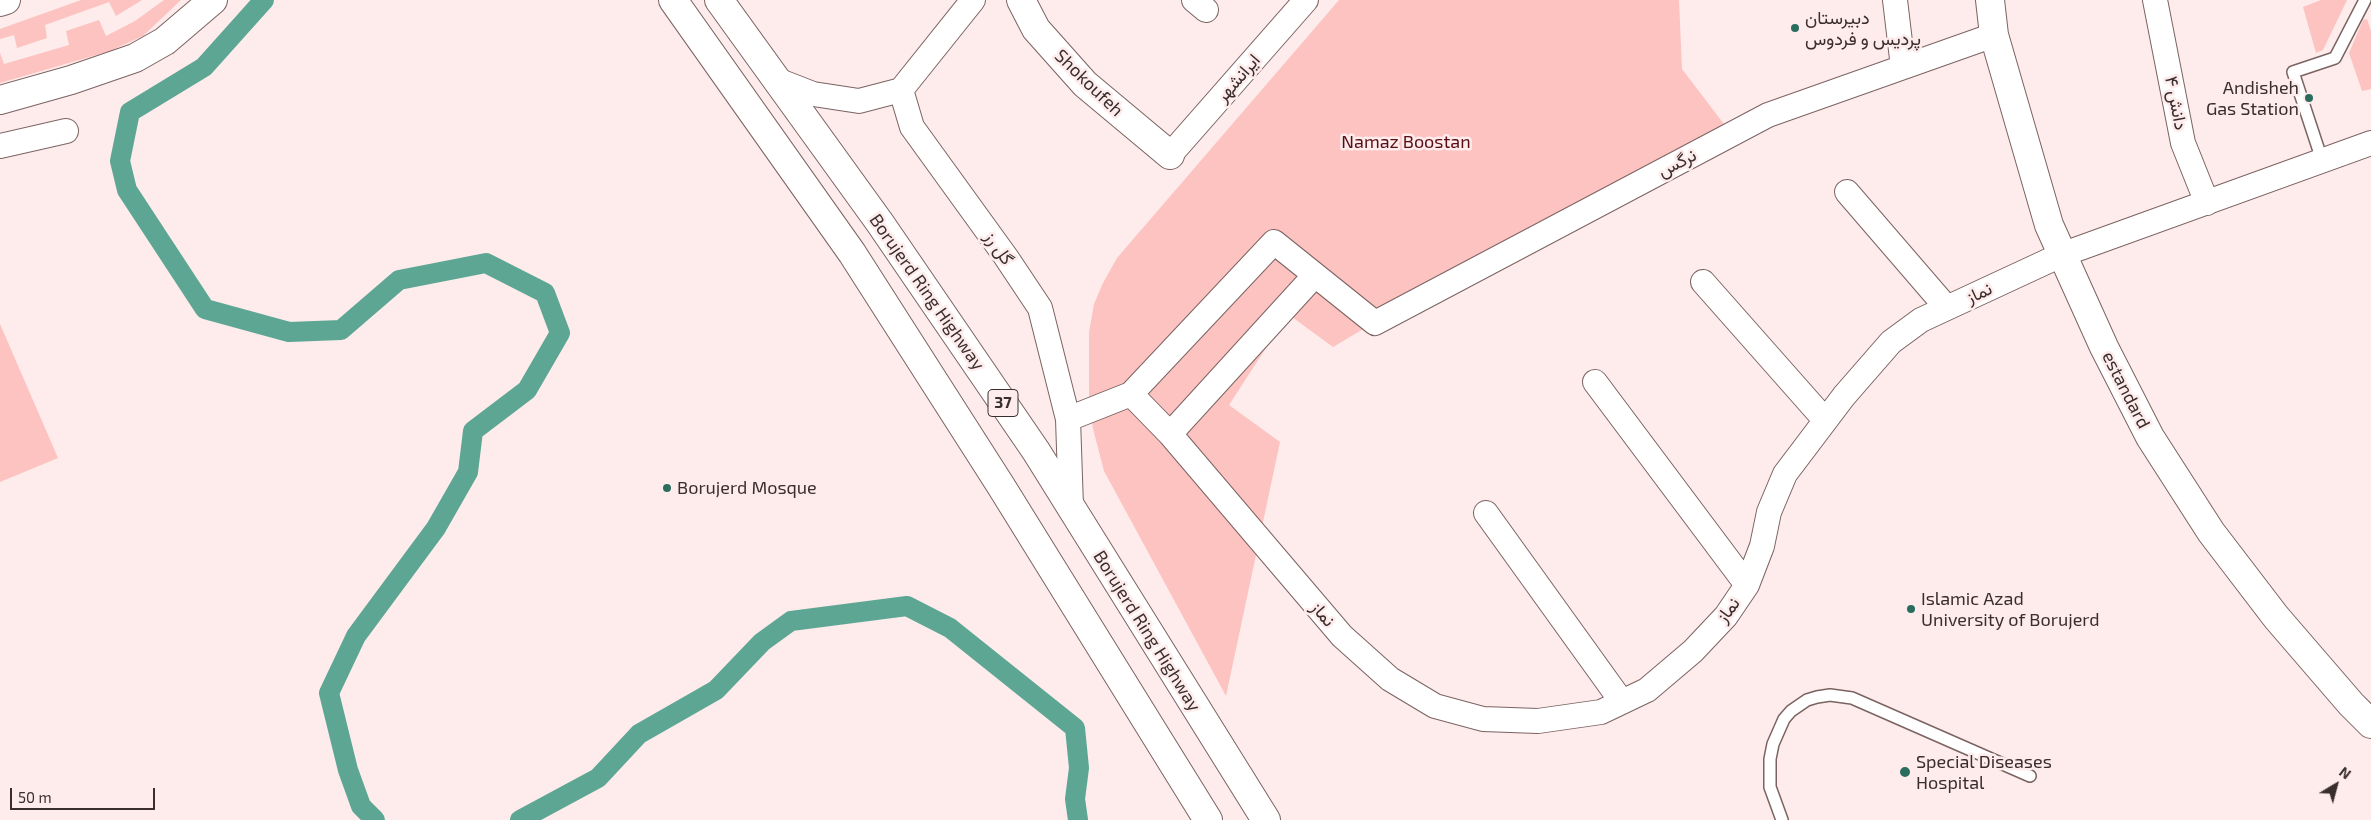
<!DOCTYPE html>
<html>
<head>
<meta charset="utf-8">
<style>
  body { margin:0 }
  #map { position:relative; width:2371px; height:820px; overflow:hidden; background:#fdeceb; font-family:"Exo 2",sans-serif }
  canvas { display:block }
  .north { position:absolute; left:2311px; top:760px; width:50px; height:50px; -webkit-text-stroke:4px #fdeceb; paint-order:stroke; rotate:37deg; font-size:14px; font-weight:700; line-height:20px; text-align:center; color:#392e2d }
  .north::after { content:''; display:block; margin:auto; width:18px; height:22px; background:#392e2d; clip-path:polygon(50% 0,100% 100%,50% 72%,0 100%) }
  .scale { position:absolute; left:10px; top:788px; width:145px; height:22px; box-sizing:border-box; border:2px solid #392e2d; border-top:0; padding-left:6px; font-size:15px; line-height:18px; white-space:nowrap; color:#392e2d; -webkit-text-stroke:4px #fdeceb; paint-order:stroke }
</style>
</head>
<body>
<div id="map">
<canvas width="2371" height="820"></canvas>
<div class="north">N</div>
<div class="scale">50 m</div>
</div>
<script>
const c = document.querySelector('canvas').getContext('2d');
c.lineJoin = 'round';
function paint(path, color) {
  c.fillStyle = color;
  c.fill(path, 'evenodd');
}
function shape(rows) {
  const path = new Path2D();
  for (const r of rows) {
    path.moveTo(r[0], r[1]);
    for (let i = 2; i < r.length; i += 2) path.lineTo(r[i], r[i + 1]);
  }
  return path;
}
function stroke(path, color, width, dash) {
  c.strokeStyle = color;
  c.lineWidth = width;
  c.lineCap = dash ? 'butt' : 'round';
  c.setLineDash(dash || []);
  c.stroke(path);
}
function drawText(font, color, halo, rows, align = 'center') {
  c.font = font + ' "Exo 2",Vazirmatn,sans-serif';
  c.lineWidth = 5;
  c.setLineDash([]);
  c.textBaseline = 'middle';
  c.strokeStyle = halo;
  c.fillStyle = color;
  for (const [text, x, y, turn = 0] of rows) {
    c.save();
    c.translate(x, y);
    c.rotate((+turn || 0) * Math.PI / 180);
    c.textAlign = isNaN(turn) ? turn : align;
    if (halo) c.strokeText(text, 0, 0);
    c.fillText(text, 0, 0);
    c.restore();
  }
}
paint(shape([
  [81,0,142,0,116,16,109,2,45,25,47,38,17,48,14,35,0,39,0,29],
  [164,0,181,0,143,36,110,51,0,83,0,53,4,64,69,45,66,31,99,20,106,36,135,21],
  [1339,0,1679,0,1682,69,1727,128,1392,312,1333,347,1288,314,1229,405,1280,442,1226,696,1104,471,1093,429,1089,395,1089,332,1094,304,1103,283,1117,258],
  [2321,0,2347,0,2323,50,2316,53,2303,7],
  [2367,19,2371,31,2371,89,2362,91,2349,53,2363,20],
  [0,324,58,458,0,482]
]), '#fcc3c0');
stroke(shape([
  [264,0,204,67,130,112,120,161,127,190,205,309,289,332,341,330,399,280,486,263,545,293,560,333,527,390,473,431,468,472,436,528,356,636,329,693,348,770,361,806,375,820],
  [520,820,598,778,639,734,716,690,762,642,791,621,907,606,950,628,1075,728,1079,768,1075,799,1078,820]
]), '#5ea694', 20);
const service = shape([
  [2322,160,2293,72,2335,58,2365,0],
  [1782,820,1770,787,1770,759,1773,744,1784,719,1791,711,1807,700,1817,697,1830,695,1852,698,2030,776]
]);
const minor = shape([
  [1194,0,1206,10],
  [1895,0,1903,67],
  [2155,0,2183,143,2207,203],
  [777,80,813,94,859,101,901,90,973,0],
  [901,90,912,127,1006,257,1040,308,1068,419,1071,507],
  [0,146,66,131],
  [1170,155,1306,0],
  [1847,192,1947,308],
  [1703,282,1825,420],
  [1595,382,1747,585],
  [1131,394,1274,242,1375,323,1768,115,1994,35],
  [1068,419,1131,394,1170,434,1342,636,1390,679,1435,706,1483,719,1538,721,1601,712,1647,690,1693,651,1726,616,1747,585,1762,546,1769,512,1785,474,1844,396,1891,342,1921,320,2061,255,2371,143],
  [1170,434,1315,275],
  [1486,513,1622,702]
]);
const tertiary = shape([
  [1021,0,1036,29,1085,84,1170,155],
  [1990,0,1994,35,2049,225,2104,347,2150,437,2211,532,2276,617,2351,704,2371,724]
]);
const secondary = shape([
  [0,2,6,0],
  [0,100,71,80,135,58,165,41,213,0]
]);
const trunk = shape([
  [673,0,852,253,1001,486,1208,820],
  [719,0,880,223,1036,451,1266,820]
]);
stroke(service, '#7b6362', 14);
stroke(minor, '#7b6362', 26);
stroke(tertiary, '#7b6362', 30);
stroke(secondary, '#7b6362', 30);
stroke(trunk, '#7b6362', 30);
stroke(service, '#fff', 11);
stroke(minor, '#fff', 24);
stroke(tertiary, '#fff', 28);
stroke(secondary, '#fff', 28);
stroke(trunk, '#fff', 28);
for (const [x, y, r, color] of [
  [1795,28,5,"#2a6d5e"],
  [2309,98,5,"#2a6d5e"],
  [667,488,5,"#2a6d5e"],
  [1911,609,5,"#2a6d5e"],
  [1905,772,6,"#2a6d5e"]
]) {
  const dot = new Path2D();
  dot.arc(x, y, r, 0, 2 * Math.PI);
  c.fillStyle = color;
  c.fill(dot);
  stroke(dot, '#fdeceb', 2);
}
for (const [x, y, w] of [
  [1003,403,30]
]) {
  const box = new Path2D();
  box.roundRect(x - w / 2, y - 13.5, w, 27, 4);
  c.fillStyle = '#fdeceb';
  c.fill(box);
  stroke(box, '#392e2d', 1);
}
drawText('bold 16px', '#392e2d', null, [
  ["37",1003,403]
]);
drawText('18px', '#392e2d', '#fdeceb', [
  ["دبیرستان",1805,18],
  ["پردیس و فردوس",1805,39],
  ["Andisheh",2299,88,"right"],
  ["Gas Station",2299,109,"right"],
  ["Borujerd Mosque",677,488],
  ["Islamic Azad",1921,599],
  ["University of Borujerd",1921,620],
  ["Special Diseases",1916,762],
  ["Hospital",1916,783]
], 'left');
drawText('18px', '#392e2d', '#fdeceb', [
  ["ایرانشهر",1238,78,-49],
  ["Shokoufeh",1089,83,44],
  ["دانش ۴",2176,103,79],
  ["نرگس",1677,163,-28],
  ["گل رز",999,248,55],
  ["Borujerd Ring Highway",927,292,55],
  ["نماز",1979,293,-25],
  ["estandard",2126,390,63],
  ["نماز",1728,610,-53],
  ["نماز",1323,614,49],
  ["Borujerd Ring Highway",1147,631,58]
]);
drawText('18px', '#590d15', '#fdeceb', [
  ["Namaz Boostan",1406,142]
]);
</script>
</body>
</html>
